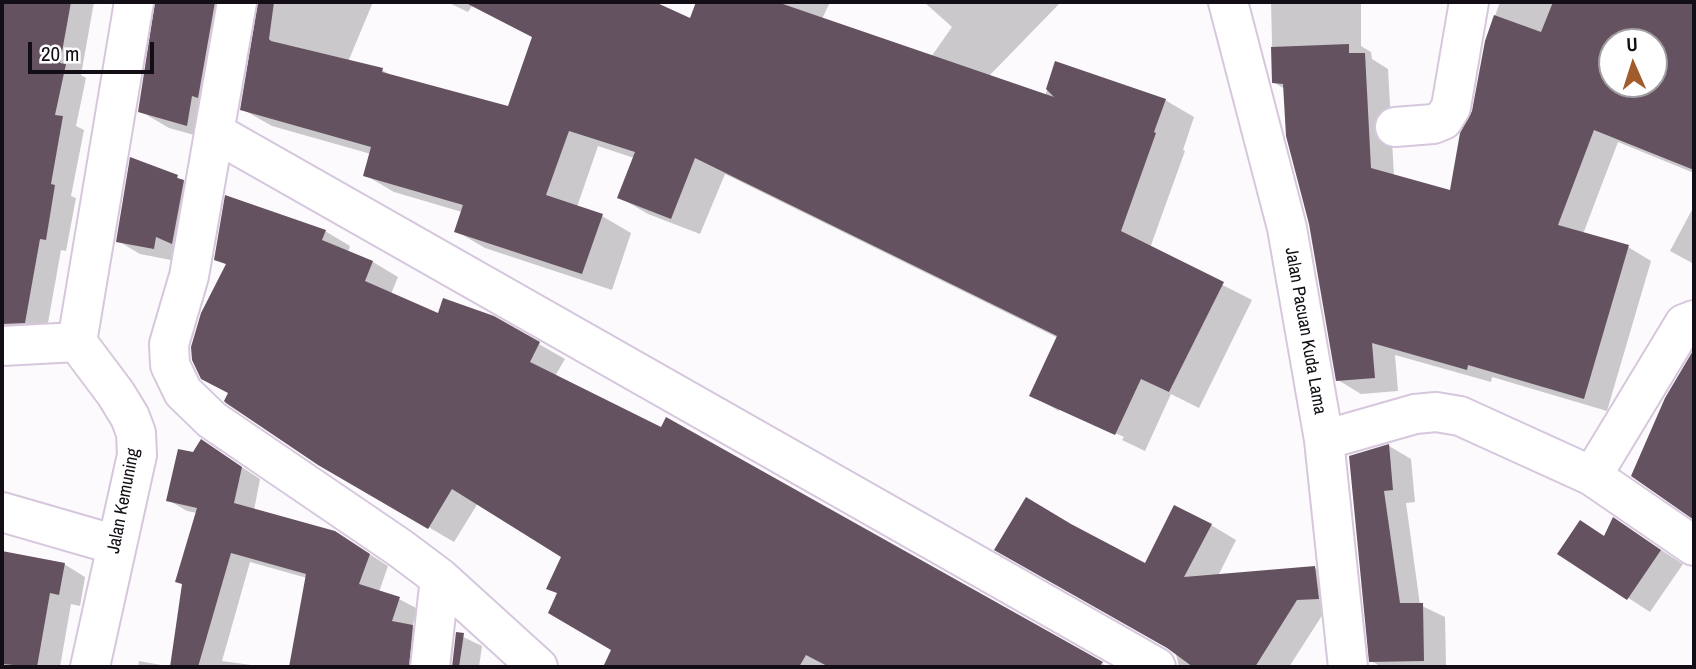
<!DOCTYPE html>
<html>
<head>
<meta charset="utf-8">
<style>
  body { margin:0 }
  #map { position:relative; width:1696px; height:669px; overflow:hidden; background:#fdfafe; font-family:"Archivo Narrow",sans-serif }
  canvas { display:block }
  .frame { position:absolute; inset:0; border:4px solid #130d15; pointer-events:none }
  .north { position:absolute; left:1598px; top:28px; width:70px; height:70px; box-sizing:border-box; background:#fff; border:2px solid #a19ea1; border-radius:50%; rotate:357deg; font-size:19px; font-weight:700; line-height:28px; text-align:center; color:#130d15 }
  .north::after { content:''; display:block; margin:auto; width:24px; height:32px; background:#a15c2e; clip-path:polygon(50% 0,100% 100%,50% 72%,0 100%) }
  .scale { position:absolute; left:28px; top:42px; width:126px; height:32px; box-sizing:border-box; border:4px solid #130d15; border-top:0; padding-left:9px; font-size:21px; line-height:24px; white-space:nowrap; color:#130d15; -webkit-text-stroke:5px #fff; paint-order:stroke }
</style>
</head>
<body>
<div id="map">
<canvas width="1696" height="669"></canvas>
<div class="frame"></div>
<div class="north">U</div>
<div class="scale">20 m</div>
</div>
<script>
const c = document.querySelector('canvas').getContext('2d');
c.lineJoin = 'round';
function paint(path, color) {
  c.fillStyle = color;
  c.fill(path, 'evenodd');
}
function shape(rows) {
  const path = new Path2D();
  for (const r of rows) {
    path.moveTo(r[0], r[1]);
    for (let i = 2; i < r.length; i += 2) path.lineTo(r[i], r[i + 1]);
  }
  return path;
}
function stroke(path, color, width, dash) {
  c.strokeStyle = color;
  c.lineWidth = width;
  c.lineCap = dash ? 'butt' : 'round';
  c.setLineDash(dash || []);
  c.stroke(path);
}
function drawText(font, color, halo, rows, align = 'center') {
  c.font = font + ' "Archivo Narrow",sans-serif';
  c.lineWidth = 7;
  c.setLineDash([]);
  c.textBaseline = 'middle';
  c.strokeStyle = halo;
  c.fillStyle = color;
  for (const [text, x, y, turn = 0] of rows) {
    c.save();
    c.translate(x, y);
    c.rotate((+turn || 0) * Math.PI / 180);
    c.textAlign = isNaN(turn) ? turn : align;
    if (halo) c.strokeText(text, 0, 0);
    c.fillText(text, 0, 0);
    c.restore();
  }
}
paint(shape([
  [2,2,94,2,81,75,86,78,76,126,84,130,71,196,76,198,66,251,61,250,46,334,2,328],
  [157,2,253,2,216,141,169,128,140,111],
  [260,2,373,2,348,62,382,70,394,77,509,108,534,38,472,6,468,12,447,2,651,2,691,20,698,2,830,2,822,19,931,57,952,27,924,2,1061,2,989,76,1045,96,1056,63,1165,100,1194,117,1183,150,1185,151,1150,248,1252,300,1199,408,1171,394,1145,451,1122,440,1124,437,1059,408,1059,411,1031,395,1058,338,725,174,700,234,648,214,619,197,634,158,598,146,577,207,602,216,631,233,612,290,485,248,456,231,462,212,394,192,365,175,371,154,272,126,242,109],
  [1271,2,1361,2,1361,46,1371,52,1372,59,1388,69,1394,176,1451,193,1474,112,1486,41,1500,2,1694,2,1694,173,1618,142,1583,234,1628,247,1651,261,1607,411,1492,377,1491,382,1395,355,1398,391,1361,394,1338,380,1285,89,1273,82],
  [1612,42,1654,42,1654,84,1612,84],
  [177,177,199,190,176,261,140,254,118,241],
  [1694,206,1694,264,1670,251],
  [325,231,350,246,348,252,373,262,398,277,391,294,439,315,493,318,565,359,555,376,662,429,667,420,1108,667,605,667,613,649,559,594,563,556,478,503,454,542,319,463,230,394,227,265,216,259],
  [1694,353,1694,518,1633,475,1666,399],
  [202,441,260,479,254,510,335,532,388,566,379,592,399,599,418,609,412,627,431,637,428,667,291,667,307,578,250,562,222,661,266,667,138,667,139,661,172,667,184,585,177,581,197,513,187,511,168,500],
  [1389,446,1411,459,1415,502,1406,503,1420,605,1445,617,1446,667,1382,667,1371,661,1351,457],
  [1613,519,1683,564,1650,612,1559,553,1581,522,1606,537],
  [1211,525,1236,540,1218,576,1315,568,1341,582,1344,613,1323,614,1289,667,1179,667,1176,654,1079,530,1146,565],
  [2,553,64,564,85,577,80,606,71,604,60,667,2,667],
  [457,634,482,646,479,667,454,667]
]), '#0003');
paint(shape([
  [2,2,71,2,60,63,66,64,55,115,63,116,51,184,55,185,46,240,40,239,25,323,2,324],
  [155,2,215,2,198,98,192,96,187,126,138,112],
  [258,2,274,2,269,39,271,41,383,68,382,72,508,106,532,37,464,2,655,2,690,18,696,2,777,2,1054,97,1046,89,1055,61,1166,99,1154,132,1156,133,1121,231,1224,282,1169,392,1141,379,1115,435,1029,396,1057,336,695,158,671,219,617,198,635,152,569,131,546,195,603,214,582,274,454,232,463,205,363,176,371,147,240,110],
  [1553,2,1694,2,1694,170,1594,130,1558,225,1629,245,1584,399,1468,365,1467,370,1372,343,1375,378,1336,381,1309,224,1286,136,1283,84,1272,83,1271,47,1349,44,1349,53,1365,53,1371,168,1450,190,1460,133,1472,111,1485,41,1494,15,1541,32],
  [1612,42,1654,42,1654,84,1612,84],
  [130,157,178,175,177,178,184,180,172,244,156,237,154,249,116,242],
  [225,195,326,230,322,240,373,261,365,281,438,313,443,298,494,316,540,342,530,362,661,427,666,417,1103,662,1099,667,829,667,806,655,799,667,603,667,611,650,548,613,557,593,546,589,561,557,452,489,428,529,318,465,226,403,224,401,228,393,201,379,192,360,191,347,201,313,226,264,214,260],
  [1694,349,1694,520,1631,476,1665,398],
  [201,439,242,467,234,503,335,531,370,554,359,584,400,597,392,621,413,625,409,667,289,667,306,574,231,553,198,667,170,667,182,584,175,582,197,508,166,501,178,449,193,452],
  [1389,444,1393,490,1384,491,1400,603,1423,603,1424,661,1369,662,1349,456],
  [1026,497,1071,524,1145,563,1174,505,1212,524,1184,577,1315,566,1319,599,1297,600,1255,667,1193,667,1167,648,994,550],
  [1613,517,1661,550,1627,600,1557,554,1580,520,1604,536],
  [2,551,65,563,59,595,50,593,37,667,2,664],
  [456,632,464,633,459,667,452,667]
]), '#655260');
const minor = shape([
  [237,2,189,276,169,344,170,365,183,392,212,420,400,548,440,578,430,667],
  [1228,2,1287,228,1324,440,1348,667],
  [1395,127,1433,124,1443,120,1451,107,1469,2],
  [214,132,1156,667],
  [77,342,116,394,130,417,136,433,137,455,90,667],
  [77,342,134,2],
  [2,346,77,342],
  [1324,440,1415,414,1436,412,1460,416,1592,476,1694,546],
  [1592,476,1684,324,1694,320],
  [2,512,116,545],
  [440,578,538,667]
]);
stroke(minor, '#d6c7dc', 42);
stroke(minor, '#fff', 38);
drawText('18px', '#130d15', '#fff', [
  ["Jalan Pacuan Kuda Lama",1305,331,80],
  ["Jalan Kemuning",124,501,-79]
]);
</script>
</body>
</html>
